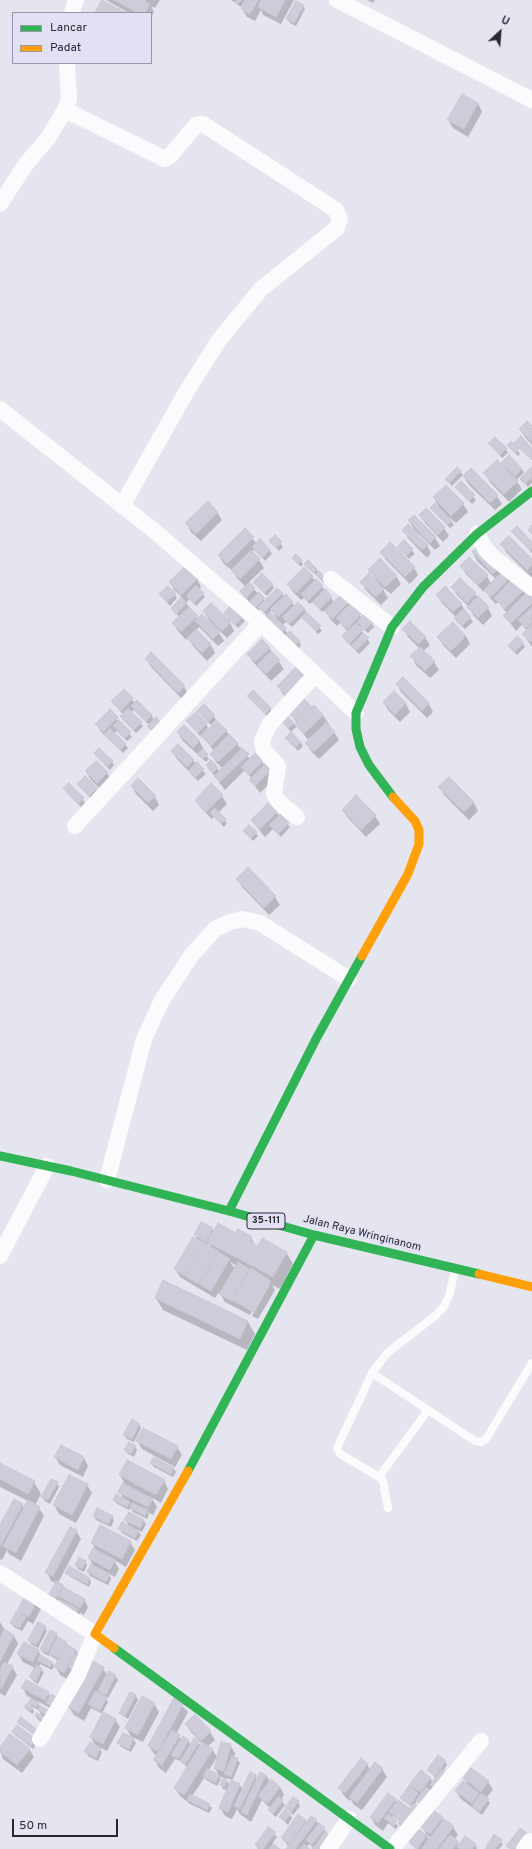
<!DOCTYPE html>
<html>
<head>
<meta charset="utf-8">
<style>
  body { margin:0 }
  #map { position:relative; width:532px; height:1849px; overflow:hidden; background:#e5e5f0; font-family:Overpass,sans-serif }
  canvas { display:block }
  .legend { position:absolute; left:12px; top:12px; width:140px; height:52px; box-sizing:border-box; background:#e1e0f5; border:1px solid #9897a7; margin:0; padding:5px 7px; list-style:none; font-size:12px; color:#2a2931 }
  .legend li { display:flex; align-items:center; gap:8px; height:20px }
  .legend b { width:20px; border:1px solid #9897a7 }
  .north { position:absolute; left:480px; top:12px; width:40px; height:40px; -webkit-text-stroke:3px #e1e0f5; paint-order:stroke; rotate:26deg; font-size:11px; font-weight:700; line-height:16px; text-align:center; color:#2a2931 }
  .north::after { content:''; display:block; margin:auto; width:14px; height:18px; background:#2a2931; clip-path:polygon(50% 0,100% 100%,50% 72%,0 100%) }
  .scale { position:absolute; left:12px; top:1819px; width:106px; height:18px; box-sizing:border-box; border:2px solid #2a2931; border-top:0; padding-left:5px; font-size:12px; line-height:14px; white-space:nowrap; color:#2a2931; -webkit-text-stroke:3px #e1e0f5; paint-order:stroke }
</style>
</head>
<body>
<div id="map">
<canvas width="532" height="1849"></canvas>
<ul class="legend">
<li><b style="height:5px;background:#30b455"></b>Lancar</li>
<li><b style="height:5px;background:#ff9f0a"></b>Padat</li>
</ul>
<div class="north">U</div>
<div class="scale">50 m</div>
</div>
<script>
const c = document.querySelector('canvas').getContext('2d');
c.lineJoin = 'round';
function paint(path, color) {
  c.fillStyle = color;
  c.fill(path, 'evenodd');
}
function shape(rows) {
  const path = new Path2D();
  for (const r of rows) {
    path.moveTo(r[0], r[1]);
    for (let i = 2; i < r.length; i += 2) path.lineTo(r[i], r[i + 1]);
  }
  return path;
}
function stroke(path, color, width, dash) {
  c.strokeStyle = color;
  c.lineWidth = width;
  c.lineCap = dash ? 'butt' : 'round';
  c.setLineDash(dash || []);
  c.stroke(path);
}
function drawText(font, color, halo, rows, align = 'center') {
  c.font = font + ' Overpass,sans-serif';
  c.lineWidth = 4;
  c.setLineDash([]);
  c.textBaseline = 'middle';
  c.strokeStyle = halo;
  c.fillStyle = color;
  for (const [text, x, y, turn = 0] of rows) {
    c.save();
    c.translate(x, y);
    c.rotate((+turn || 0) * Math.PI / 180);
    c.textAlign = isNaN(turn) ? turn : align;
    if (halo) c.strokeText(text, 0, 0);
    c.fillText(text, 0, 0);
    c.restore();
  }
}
paint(shape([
  [106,0,160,0,155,8,151,6,154,12,151,18,151,13,129,13],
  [231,0,245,0,241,7],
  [247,0,294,0,281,24,263,15,261,10,255,21,247,17,242,9],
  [367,0,375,0,373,3],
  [303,6,305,9,296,26,290,23,287,19],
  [478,103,482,112,468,137,453,128,448,120],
  [532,427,532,445,525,437,520,429],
  [511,443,520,454,518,456,509,445],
  [489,444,506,449,508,453,502,458],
  [502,463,522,469,524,473,516,480,522,489,509,502,489,481,485,473,505,468],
  [457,468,463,475,452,486,449,483],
  [531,469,532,483,528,487,521,479],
  [464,477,497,496,502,504,495,510,469,485],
  [461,483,476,500,472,504,457,488],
  [434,498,463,504,468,512,456,523,449,517,454,525,450,528,431,508,441,510],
  [426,509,444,528,449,536,443,542,425,523,420,515],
  [217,512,222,520,201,541,191,532,187,524],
  [409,521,435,538,440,546,435,550,414,529],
  [245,530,257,544,269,550,272,554,265,561,255,549,252,552,259,560,264,568,248,583,265,601,277,589,295,606,304,609,322,631,318,634,302,617,292,627,286,622,282,626,288,634,299,641,301,645,297,650,260,608,258,611,243,595,241,592,246,587,237,578,233,571,224,564,219,556],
  [272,610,278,621,278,622,269,613],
  [403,530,427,545,431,553,427,558,408,538],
  [512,532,532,543,532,553,515,535],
  [275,537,283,547,279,551,270,542],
  [404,542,415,554,409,559,401,551],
  [502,544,532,561,532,578,506,552],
  [479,547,526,594,532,595,532,647,523,634,527,631,522,625,516,631,505,616,507,613,498,602,496,604,490,598,485,590,484,592,466,574,461,566,487,576,491,584,496,579,477,561,473,553],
  [381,552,414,567,418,575,410,584,386,560],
  [293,558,301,561,303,564,301,567],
  [305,564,316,569,325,579,326,585],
  [304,569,322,587,334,602,348,603,362,618,364,615,372,623,374,627,368,633,361,627,360,628,370,643,359,654,345,640,343,637,348,632,340,623,337,626,330,619,325,610,322,612,313,601,310,604,304,598,301,600,293,592,288,584],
  [370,570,396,576,401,584,391,594,381,586,388,598,381,605,366,590,361,582,377,582],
  [197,579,201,587,199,589,205,597,196,606,189,599,186,603,198,619,219,633,224,641,218,646,199,627,196,630,211,645,215,653,207,661,193,646,188,638,186,640,178,631,173,623,180,617,174,612,183,598,174,590,170,582],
  [460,579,488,608,492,616,483,625,473,615,469,607,457,595,452,587],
  [272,585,274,588,267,596,257,586],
  [160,595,175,595,177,598,170,606],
  [437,595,461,604,473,622,465,629,457,622,456,617,442,603],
  [231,607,245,621,238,628,225,613],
  [204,612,230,623,234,631,227,638,209,620],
  [403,629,425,637,430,645,423,651,434,662,439,670,430,678,416,665,412,657,420,649,408,637],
  [466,636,470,644,456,658,443,645,439,637],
  [523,644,525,647,517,655,509,646],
  [269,648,284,669,271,681,253,662,248,654],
  [146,659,184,687,189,695,183,700,151,667],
  [403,678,429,704,433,712,427,718,401,692,397,684],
  [278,686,301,698,323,715,339,740,319,759,311,751,306,743,309,741,297,726,291,732,280,719,293,723,295,726,297,723,289,712,295,706,283,694],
  [124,690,135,703,151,715,154,720,159,722,154,733,148,726,149,725,134,710,131,713,143,726,136,733,123,720,121,716,123,715,113,701],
  [394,692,406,704,410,712,400,722,388,710,384,702],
  [248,696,270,708,272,712,268,717],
  [110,711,132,737,127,741,117,731,114,733,128,748,123,753,101,732,96,724],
  [198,711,214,716,216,720,211,725],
  [188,722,206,724,208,728,200,736],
  [184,727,200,742,204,750,203,751,209,759,206,762,183,741,178,733],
  [226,731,250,759,262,762,265,766,279,774,260,793,250,780,252,778,244,771,225,790,207,766,217,768,220,772,223,769,216,762,211,754,214,751,203,737],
  [286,738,300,742,303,746,298,751],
  [178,745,206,774,198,781,177,759,172,751],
  [95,753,112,762,114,765,110,770],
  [96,762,107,773,112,781,102,791,91,780,86,772],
  [449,778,474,803,478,811,469,820,444,795,440,787],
  [69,784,85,803,81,807,64,789],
  [78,784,96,789,98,792,91,799],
  [211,785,222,796,227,804,218,813,227,823,224,827,214,817,212,819,201,808,196,800],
  [132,786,155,797,159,805,153,811,136,794],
  [268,804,290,827,281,837,273,829,265,837,252,821],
  [343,810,375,816,380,824,366,837,348,818],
  [244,831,256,833,258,836,253,841],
  [237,879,275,897,280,905,269,915,242,887],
  [212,1229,214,1232,251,1238,256,1246,286,1252,293,1264,280,1289,272,1285,275,1290,258,1319,252,1316,270,1284,268,1284,250,1315,225,1302,219,1292,215,1298,180,1277,175,1269,193,1239,214,1251,209,1243,208,1245,197,1239,195,1235],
  [230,1262,237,1266,235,1269],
  [164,1282,248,1322,255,1334,247,1350,163,1310,156,1298],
  [139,1424,141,1428,134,1442,127,1439,124,1435],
  [137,1441,177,1447,182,1455,175,1467,142,1449],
  [61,1446,84,1458,88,1466,83,1477,60,1465,55,1457],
  [135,1446,137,1450,134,1457,128,1454,125,1450],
  [154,1458,174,1469,176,1472,173,1477,154,1467,151,1463],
  [0,1464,34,1482,41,1494,35,1505,39,1508,44,1516,21,1561,9,1554,7,1550,2,1560,0,1559,0,1528,22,1505,24,1509,28,1501,0,1487],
  [120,1475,164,1481,168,1489,161,1503,151,1497,157,1507,153,1515,147,1512,149,1515,147,1519,133,1512,131,1508,129,1510,116,1503,114,1500,124,1500,120,1492,126,1486],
  [57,1483,59,1487,50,1504,45,1501,42,1497],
  [87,1485,92,1493,76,1523,59,1514,54,1505],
  [94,1516,112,1517,114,1520,111,1527,96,1520],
  [126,1520,144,1521,146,1524,142,1532,137,1529,141,1535,137,1541,122,1533,120,1529,129,1527],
  [76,1531,81,1539,58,1583,63,1585,65,1590,84,1599,88,1607,84,1615,80,1613,76,1621,47,1600,56,1583,51,1581,47,1572],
  [130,1542,135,1550,126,1567,114,1560,119,1569,115,1577,109,1574,111,1579,108,1585,90,1576,88,1572,94,1567,89,1558,97,1552,92,1543],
  [85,1561,87,1565,84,1572,78,1569,76,1565],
  [66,1572,89,1578,91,1582,89,1587,69,1576],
  [36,1601,41,1609,33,1624,28,1621,22,1631,14,1627,11,1623,22,1616,18,1610],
  [0,1622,4,1629,14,1636,18,1644,7,1664,12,1667,17,1675,5,1696,0,1693],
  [45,1627,47,1631,38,1648,31,1644,29,1640],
  [56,1634,58,1638,76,1650,79,1657,69,1680,60,1675,56,1667,59,1661,52,1657,50,1654,49,1656,43,1653,41,1649],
  [38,1651,42,1657,52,1662,54,1666,52,1670,40,1664,39,1667,44,1672,38,1684,33,1681,31,1677,35,1668,23,1662,18,1654],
  [103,1668,107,1676,115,1676,118,1680,108,1698,105,1697,108,1702,102,1713,115,1719,120,1727,107,1751,99,1747,102,1752,98,1761,88,1756,86,1752,96,1747,91,1737,103,1714,91,1708,84,1721,74,1715,69,1707],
  [23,1688,48,1693,50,1697,60,1700,50,1708,37,1701,40,1707,49,1712,47,1724,38,1720,36,1716,42,1717,39,1710,32,1707,29,1703,32,1698,27,1696],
  [131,1693,136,1696,138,1700,128,1719,123,1716,121,1713],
  [175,1699,188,1712,176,1734,182,1740,188,1741,191,1745,199,1743,201,1747,202,1744,191,1732,186,1724,195,1716,210,1732,215,1740,207,1747,212,1749,217,1757,209,1770,219,1776,215,1768,230,1745,235,1753,234,1758,237,1759,240,1763,232,1781,240,1785,243,1790,255,1776,257,1779,266,1775,270,1782,271,1781,280,1787,284,1795,281,1800,285,1805,276,1817,272,1814,270,1810,271,1809,262,1800,251,1822,240,1814,237,1809,232,1819,225,1816,220,1807,228,1791,223,1789,221,1785,224,1778,219,1776,221,1779,217,1786,206,1780,205,1777,192,1796,209,1805,212,1808,209,1813,190,1804,180,1796,175,1788,188,1768,181,1761,175,1759,166,1773,159,1768,155,1760,158,1755,154,1754,149,1746],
  [225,1778,233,1780,230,1786],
  [154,1704,159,1712,143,1742,132,1737,136,1743,131,1752,121,1747,119,1743,132,1738,126,1728],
  [26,1708,32,1708,34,1711,33,1714,28,1711],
  [19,1722,43,1737,41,1740,21,1725],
  [13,1732,37,1743,33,1749,15,1735],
  [0,1749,29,1749,34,1757,22,1773,3,1759],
  [445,1761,447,1765,443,1771,449,1776,419,1804,417,1801,414,1805,442,1818,444,1821,453,1827,458,1835,454,1840,460,1845,475,1844,477,1849,424,1849,423,1847,422,1849,416,1849,410,1842,413,1838,404,1832,399,1824,401,1822,393,1816,392,1819,398,1826,396,1829,388,1823,383,1831,375,1825,371,1817,395,1800,397,1803,409,1810,412,1807,402,1798,414,1792,410,1785,430,1778,433,1783,436,1778,428,1770],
  [421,1825,427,1835,431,1838,429,1840,427,1836,418,1830],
  [367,1764,370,1770,382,1769,387,1777,362,1810,354,1805,351,1799,350,1801,344,1796,340,1788],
  [464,1778,488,1782,493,1790,486,1798,490,1803,482,1815,461,1799,456,1791,469,1787],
  [298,1802,300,1806,293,1815,287,1807],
  [290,1815,292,1818,288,1825,280,1817],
  [298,1816,307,1823,316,1821,327,1833,313,1849,314,1848,309,1844,306,1848,308,1849,287,1849,289,1847,282,1838],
  [268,1828,277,1837,272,1844,278,1849,258,1849,256,1845],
  [494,1836,503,1844,499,1849,485,1849]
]), '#0003');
const building = shape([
  [102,0,126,13,96,13,95,12,102,0],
  [114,0,144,0,150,4,145,13,138,13,114,0],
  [236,0,241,0,238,4,235,2,236,0],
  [246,0,258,0,250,14,241,9,246,0],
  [261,0,285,0,276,17,258,7,261,0],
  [296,1,304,5,294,23,286,19,296,1],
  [462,94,478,103,464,129,447,120,462,94],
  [527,421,532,426,532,442,519,429,527,421],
  [521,436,532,448,532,460,514,443,521,436],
  [495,437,507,448,500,455,488,443,495,437],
  [511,441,519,449,515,453,507,445,511,441],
  [509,455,522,469,515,476,501,463,509,455],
  [497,460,518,481,504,494,483,473,497,460],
  [457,467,461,471,449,483,445,479,457,467],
  [531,467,532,477,525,484,520,479,531,467],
  [471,468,498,495,490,503,463,476,471,468],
  [461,481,475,495,469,501,455,487,461,481],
  [446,485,464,503,451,516,433,497,446,485],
  [208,501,218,512,196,534,185,523,208,501],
  [435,503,452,521,447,525,430,508,435,503],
  [426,508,445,527,438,535,419,515,426,508],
  [414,515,436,537,430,543,408,520,414,515],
  [408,524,428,545,422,550,402,530,408,524],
  [532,525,532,534,528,530,532,525],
  [517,526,532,542,532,549,530,550,511,531,517,526],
  [245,528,254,537,227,564,218,555,245,528],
  [275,535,282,542,276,548,269,541,275,535],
  [509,536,532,559,532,565,527,570,500,544,509,536],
  [260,539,270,550,262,558,252,547,260,539],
  [404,540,413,549,406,556,397,547,404,540],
  [390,542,415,567,405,577,380,552,390,542],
  [479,545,500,566,493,574,472,552,479,545],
  [251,550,260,559,240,579,231,570,251,550],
  [296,554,302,560,298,564,292,558,296,554],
  [469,557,488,575,478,585,460,566,469,557],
  [380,558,397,576,385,587,368,570,380,558],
  [308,560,317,569,313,573,304,564,308,560],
  [185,566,198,578,181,595,169,582,185,566],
  [304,567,313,576,296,593,287,584,304,567],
  [319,571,326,579,323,581,316,574,319,571],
  [503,571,510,578,491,597,484,590,503,571],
  [262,573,273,584,264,593,253,582,262,573],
  [369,573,384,589,376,597,360,582,369,573],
  [460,578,476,593,467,603,451,587,460,578],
  [513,578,524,590,505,609,494,598,513,578],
  [316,579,323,586,308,601,301,594,316,579],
  [249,582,255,588,246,598,240,591,249,582],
  [196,585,204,593,194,603,186,596,196,585],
  [168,586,176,594,167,602,159,594,168,586],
  [445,586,462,604,453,612,436,595,445,586],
  [277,588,283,593,264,612,258,607,277,588],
  [325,589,332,597,320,609,312,602,325,589],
  [529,590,532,594,532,603,511,623,503,616,529,590],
  [259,592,265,598,255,608,249,602,259,592],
  [286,594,293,602,278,617,270,609,286,594],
  [341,595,349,602,332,619,324,611,341,595],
  [478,596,489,607,478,618,467,607,478,596],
  [182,597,187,603,176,614,171,608,182,597],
  [298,602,305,609,289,624,282,617,298,602],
  [211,603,231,622,222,631,203,611,211,603],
  [351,603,361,614,347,629,336,618,351,603],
  [231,605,243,617,235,625,224,613,231,605],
  [189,607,198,616,181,632,172,623,189,607],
  [532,607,532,622,526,628,518,620,532,607],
  [463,609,471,617,462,626,454,618,463,609],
  [270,612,286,628,281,633,265,617,270,612],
  [306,612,321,626,316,631,301,617,306,612],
  [202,614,220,632,213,639,195,621,202,614],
  [364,614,373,622,365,630,357,622,364,614],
  [410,621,426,637,418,644,402,629,410,621],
  [453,622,466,636,451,651,437,637,453,622],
  [356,623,363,630,349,644,342,636,356,623],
  [532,624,532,640,530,642,522,634,532,624],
  [196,629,211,644,202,653,187,638,196,629],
  [290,631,300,641,294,647,284,636,290,631],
  [363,633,369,638,356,651,351,646,363,633],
  [517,636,524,643,514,652,508,646,517,636],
  [262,639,270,648,255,662,247,654,262,639],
  [420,647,435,661,425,671,410,656,420,647],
  [271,651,280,660,266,674,257,665,271,651],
  [151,652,185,686,178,693,145,659,151,652],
  [296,667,308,679,289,698,277,686,296,667],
  [403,677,429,703,422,711,396,684,403,677],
  [124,689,133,698,121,711,111,701,124,689],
  [253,690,271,708,265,714,247,696,253,690],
  [394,691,406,703,395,715,383,702,394,691],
  [302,697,312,707,297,721,288,712,302,697],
  [137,700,152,715,146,721,131,706,137,700],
  [204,704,215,715,208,722,197,711,204,704],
  [314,705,323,715,304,734,295,724,314,705],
  [128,708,142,722,134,730,120,716,128,708],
  [110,709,118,717,103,732,95,724,110,709],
  [196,712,207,723,198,733,186,721,196,712],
  [285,713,294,723,288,728,279,719,285,713],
  [156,717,160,722,151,730,147,726,156,717],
  [119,720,131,732,125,738,113,726,119,720],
  [217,721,227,730,211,746,201,736,217,721],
  [326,722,335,732,314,752,305,743,326,722],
  [184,725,200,741,193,748,177,732,184,725],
  [110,728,126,744,120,750,104,734,110,728],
  [291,732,301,742,295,748,285,738,291,732],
  [229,734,238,743,218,762,210,754,229,734],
  [178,744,194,760,187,767,171,751,178,744],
  [99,748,113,761,107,767,94,753,99,748],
  [242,748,249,754,220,782,214,776,242,748],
  [202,749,208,754,203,759,197,754,202,749],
  [255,753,263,761,249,775,241,767,255,753],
  [211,760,218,768,213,773,206,765,211,760],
  [269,760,275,766,255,786,249,780,269,760],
  [96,761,108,772,97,783,85,771,96,761],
  [197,762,204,769,195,778,188,771,197,762],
  [85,776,97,788,89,796,77,784,85,776],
  [449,777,474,802,464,812,438,787,449,777],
  [138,778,156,796,148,803,131,786,138,778],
  [69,783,84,798,78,804,63,788,69,783],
  [211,783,223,795,206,812,195,800,211,783],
  [356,795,376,815,361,830,342,810,356,795],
  [268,803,277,812,260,829,251,820,268,803],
  [215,808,226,819,221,824,210,813,215,808],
  [280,814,289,823,278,834,269,825,280,814],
  [249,825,257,832,251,838,243,831,249,825],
  [248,867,276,896,264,908,236,879,248,867],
  [201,1222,213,1228,206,1242,194,1235,201,1222],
  [218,1223,236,1233,238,1229,252,1237,250,1241,258,1246,262,1238,287,1252,273,1277,207,1242,218,1223],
  [193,1237,204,1244,185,1276,174,1269,193,1237],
  [205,1243,218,1251,198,1284,185,1276,205,1243],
  [218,1252,230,1259,211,1291,199,1284,218,1252],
  [238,1262,249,1269,231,1301,219,1294,238,1262],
  [251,1268,271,1281,253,1312,232,1300,251,1268],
  [163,1280,248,1321,240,1339,155,1298,163,1280],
  [132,1419,140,1424,132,1439,123,1435,132,1419],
  [143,1428,178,1446,171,1459,136,1441,143,1428],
  [129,1442,136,1446,131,1454,124,1450,129,1442],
  [61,1445,84,1457,78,1470,54,1457,61,1445],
  [154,1457,174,1468,171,1474,150,1463,154,1457],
  [127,1460,165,1480,156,1495,119,1475,127,1460],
  [0,1463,35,1481,28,1494,0,1479,0,1463],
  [69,1475,88,1484,72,1515,53,1505,69,1475],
  [51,1479,58,1482,48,1500,41,1497,51,1479],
  [123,1483,153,1499,148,1507,118,1492,123,1483],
  [116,1494,130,1502,127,1507,113,1500,116,1494],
  [14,1499,23,1504,0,1547,0,1525,14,1499],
  [28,1500,40,1507,16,1553,3,1546,28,1500],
  [132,1503,148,1510,145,1516,130,1508,132,1503],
  [97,1508,113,1516,108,1524,93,1516,97,1508],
  [129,1512,144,1520,140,1528,124,1520,129,1512],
  [122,1522,139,1531,135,1538,118,1529,122,1522],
  [100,1525,131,1541,122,1559,91,1543,100,1525],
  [70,1527,77,1530,53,1576,45,1573,70,1527],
  [93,1548,115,1560,110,1570,88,1558,93,1548],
  [79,1557,86,1561,82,1569,75,1565,79,1557],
  [91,1564,110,1574,106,1582,87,1572,91,1564],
  [69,1566,90,1578,87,1584,65,1573,69,1566],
  [56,1581,63,1585,53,1604,46,1600,56,1581],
  [63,1587,85,1599,80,1608,58,1596,63,1587],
  [26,1594,37,1600,29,1617,17,1611,26,1594],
  [59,1599,78,1609,74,1617,55,1608,59,1599],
  [16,1612,26,1617,20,1628,10,1623,16,1612],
  [38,1622,46,1626,36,1645,28,1640,38,1622],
  [4,1629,14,1635,0,1662,0,1638,4,1629],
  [50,1630,57,1633,47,1653,40,1649,50,1630],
  [57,1637,67,1642,58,1658,49,1653,57,1637],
  [24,1642,39,1650,33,1662,17,1654,24,1642],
  [66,1644,76,1650,64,1673,54,1667,66,1644],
  [75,1654,83,1657,75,1671,68,1667,75,1654],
  [40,1655,52,1662,50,1667,37,1660,40,1655],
  [92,1661,104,1667,79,1713,68,1707,92,1661],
  [4,1662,13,1666,1,1689,0,1669,4,1662],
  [36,1665,42,1668,36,1681,29,1677,36,1665],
  [108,1671,116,1675,106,1695,98,1691,108,1671],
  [26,1680,49,1692,45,1700,21,1688,26,1680],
  [95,1691,107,1697,100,1711,88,1704,95,1691],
  [130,1692,136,1695,125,1716,119,1713,130,1692],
  [51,1694,60,1699,56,1708,46,1703,51,1694],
  [142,1696,155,1703,138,1735,125,1728,142,1696],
  [31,1698,39,1703,37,1707,28,1703,31,1698],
  [174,1698,184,1703,158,1751,148,1746,174,1698],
  [26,1704,33,1707,31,1711,25,1708,26,1704],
  [40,1706,50,1711,48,1716,38,1710,40,1706],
  [103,1712,116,1719,103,1744,90,1737,103,1712],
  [37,1713,47,1718,45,1721,35,1716,37,1713],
  [195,1714,211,1731,201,1741,185,1724,195,1714],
  [21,1717,41,1733,38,1737,17,1722,21,1717],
  [17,1725,36,1739,31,1746,12,1732,17,1725],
  [172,1730,180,1735,162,1765,153,1760,172,1730],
  [123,1733,134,1738,129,1749,117,1743,123,1733],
  [10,1734,30,1749,17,1765,0,1752,0,1747,10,1734],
  [183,1736,189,1740,178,1759,171,1755,183,1736],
  [194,1738,199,1742,185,1765,180,1761,194,1738],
  [90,1742,101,1748,96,1758,84,1752,90,1742],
  [202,1742,213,1749,184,1795,174,1788,202,1742],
  [221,1742,231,1744,224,1771,214,1769,221,1742],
  [438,1755,446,1761,435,1776,427,1770,438,1755],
  [232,1756,238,1758,231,1777,224,1774,232,1756],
  [361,1758,368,1764,345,1793,338,1788,361,1758],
  [375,1762,383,1768,357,1803,349,1797,375,1762],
  [471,1768,489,1781,481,1792,463,1778,471,1768],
  [207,1769,219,1775,215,1783,203,1776,207,1769],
  [442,1769,450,1776,438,1791,430,1785,442,1769],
  [421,1770,431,1778,420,1792,409,1785,421,1770],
  [250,1772,256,1775,240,1809,234,1806,250,1772],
  [260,1772,266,1775,247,1815,241,1812,260,1772],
  [223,1778,227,1780,224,1787,220,1785,223,1778],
  [271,1779,280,1787,268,1803,258,1796,271,1779],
  [231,1780,240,1784,228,1812,219,1808,231,1780],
  [463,1781,479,1793,472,1803,455,1791,463,1781],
  [409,1786,418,1793,410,1805,400,1798,409,1786],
  [426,1787,435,1794,425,1807,416,1800,426,1787],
  [388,1793,396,1799,378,1823,370,1817,388,1793],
  [481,1793,489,1799,479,1812,472,1806,481,1793],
  [190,1794,210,1804,207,1810,187,1800,190,1794],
  [278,1797,283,1800,273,1814,268,1810,278,1797],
  [293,1797,299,1801,291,1812,285,1807,293,1797],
  [398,1800,409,1808,400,1820,389,1812,398,1800],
  [414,1803,422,1810,407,1830,398,1823,414,1803],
  [285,1809,291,1814,285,1821,279,1817,285,1809],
  [433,1810,443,1817,430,1834,421,1827,433,1810],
  [298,1814,306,1820,289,1844,281,1838,298,1814],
  [388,1814,397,1821,394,1826,384,1818,388,1814],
  [311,1816,317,1820,295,1849,286,1849,311,1816],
  [444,1819,454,1826,437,1849,424,1849,422,1848,444,1819],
  [319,1823,325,1828,312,1845,306,1840,319,1823],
  [268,1827,276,1832,263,1849,260,1849,255,1845,268,1827],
  [520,1828,532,1837,521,1849,510,1841,520,1828],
  [418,1829,427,1835,417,1849,409,1842,418,1829],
  [325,1832,332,1837,323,1849,312,1849,325,1832],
  [494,1834,502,1840,495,1849,485,1849,494,1834],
  [450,1835,459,1842,453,1849,439,1849,450,1835],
  [465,1836,476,1844,472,1849,460,1849,457,1847,465,1836],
  [509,1842,519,1849,511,1849,506,1846,509,1842],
  [273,1844,280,1849,269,1849,273,1844],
  [304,1844,310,1849,300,1849,304,1844]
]);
paint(building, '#ceccdb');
stroke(building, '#c9c8d1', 1);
stroke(shape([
  [372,1373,475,1441,481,1442,486,1439,532,1363],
  [379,1477,428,1410],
  [388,1508,383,1481,379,1477,340,1454,337,1448,372,1373,387,1353,435,1316,443,1308,449,1296,455,1270]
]), '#fbfbfd', 8);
stroke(shape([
  [337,0,532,100],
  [72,13,76,0],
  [65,110,165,159,170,156,196,125,203,124,336,210,340,219,337,228,261,289,219,340,185,394,122,506],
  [0,204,26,164,48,138,65,110,69,99,67,63],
  [0,409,152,529,261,623,356,713],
  [477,534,486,550,494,558,532,588],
  [331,579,392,627],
  [297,817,279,802,274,794,278,766,264,750,262,741,269,725,315,675],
  [75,826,261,623],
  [107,1180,144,1039,162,1000,191,956,215,929,230,922,242,919,260,923,349,979],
  [0,1256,47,1166],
  [0,1573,95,1634,78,1675,40,1739],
  [328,1849,349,1819],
  [392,1849,481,1741],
  [524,1849,530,1841]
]), '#fbfbfd', 16);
stroke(shape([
  [393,797,369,765,360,747,356,729,356,713,392,627,423,587,477,534,532,491],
  [0,1156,71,1171,229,1211,314,1235,479,1274],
  [229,1211,316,1039,362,956],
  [188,1471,314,1235],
  [114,1648,390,1849]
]), '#30b455', 9);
stroke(shape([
  [362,956,408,874,419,844,419,830,415,821,393,797],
  [479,1274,532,1287],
  [114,1648,95,1634,188,1471]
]), '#ff9f0a', 9);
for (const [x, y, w] of [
  [266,1221,38]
]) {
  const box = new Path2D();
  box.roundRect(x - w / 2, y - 8, w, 16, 3);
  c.fillStyle = '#e1e0f5';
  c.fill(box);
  stroke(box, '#2a2931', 1);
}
drawText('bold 10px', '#2a2931', null, [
  ["35-111",266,1221]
]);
drawText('11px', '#2a2931', '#e1e0f5', [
  ["Jalan Raya Wringinanom",362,1234,14]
]);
</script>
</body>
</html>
